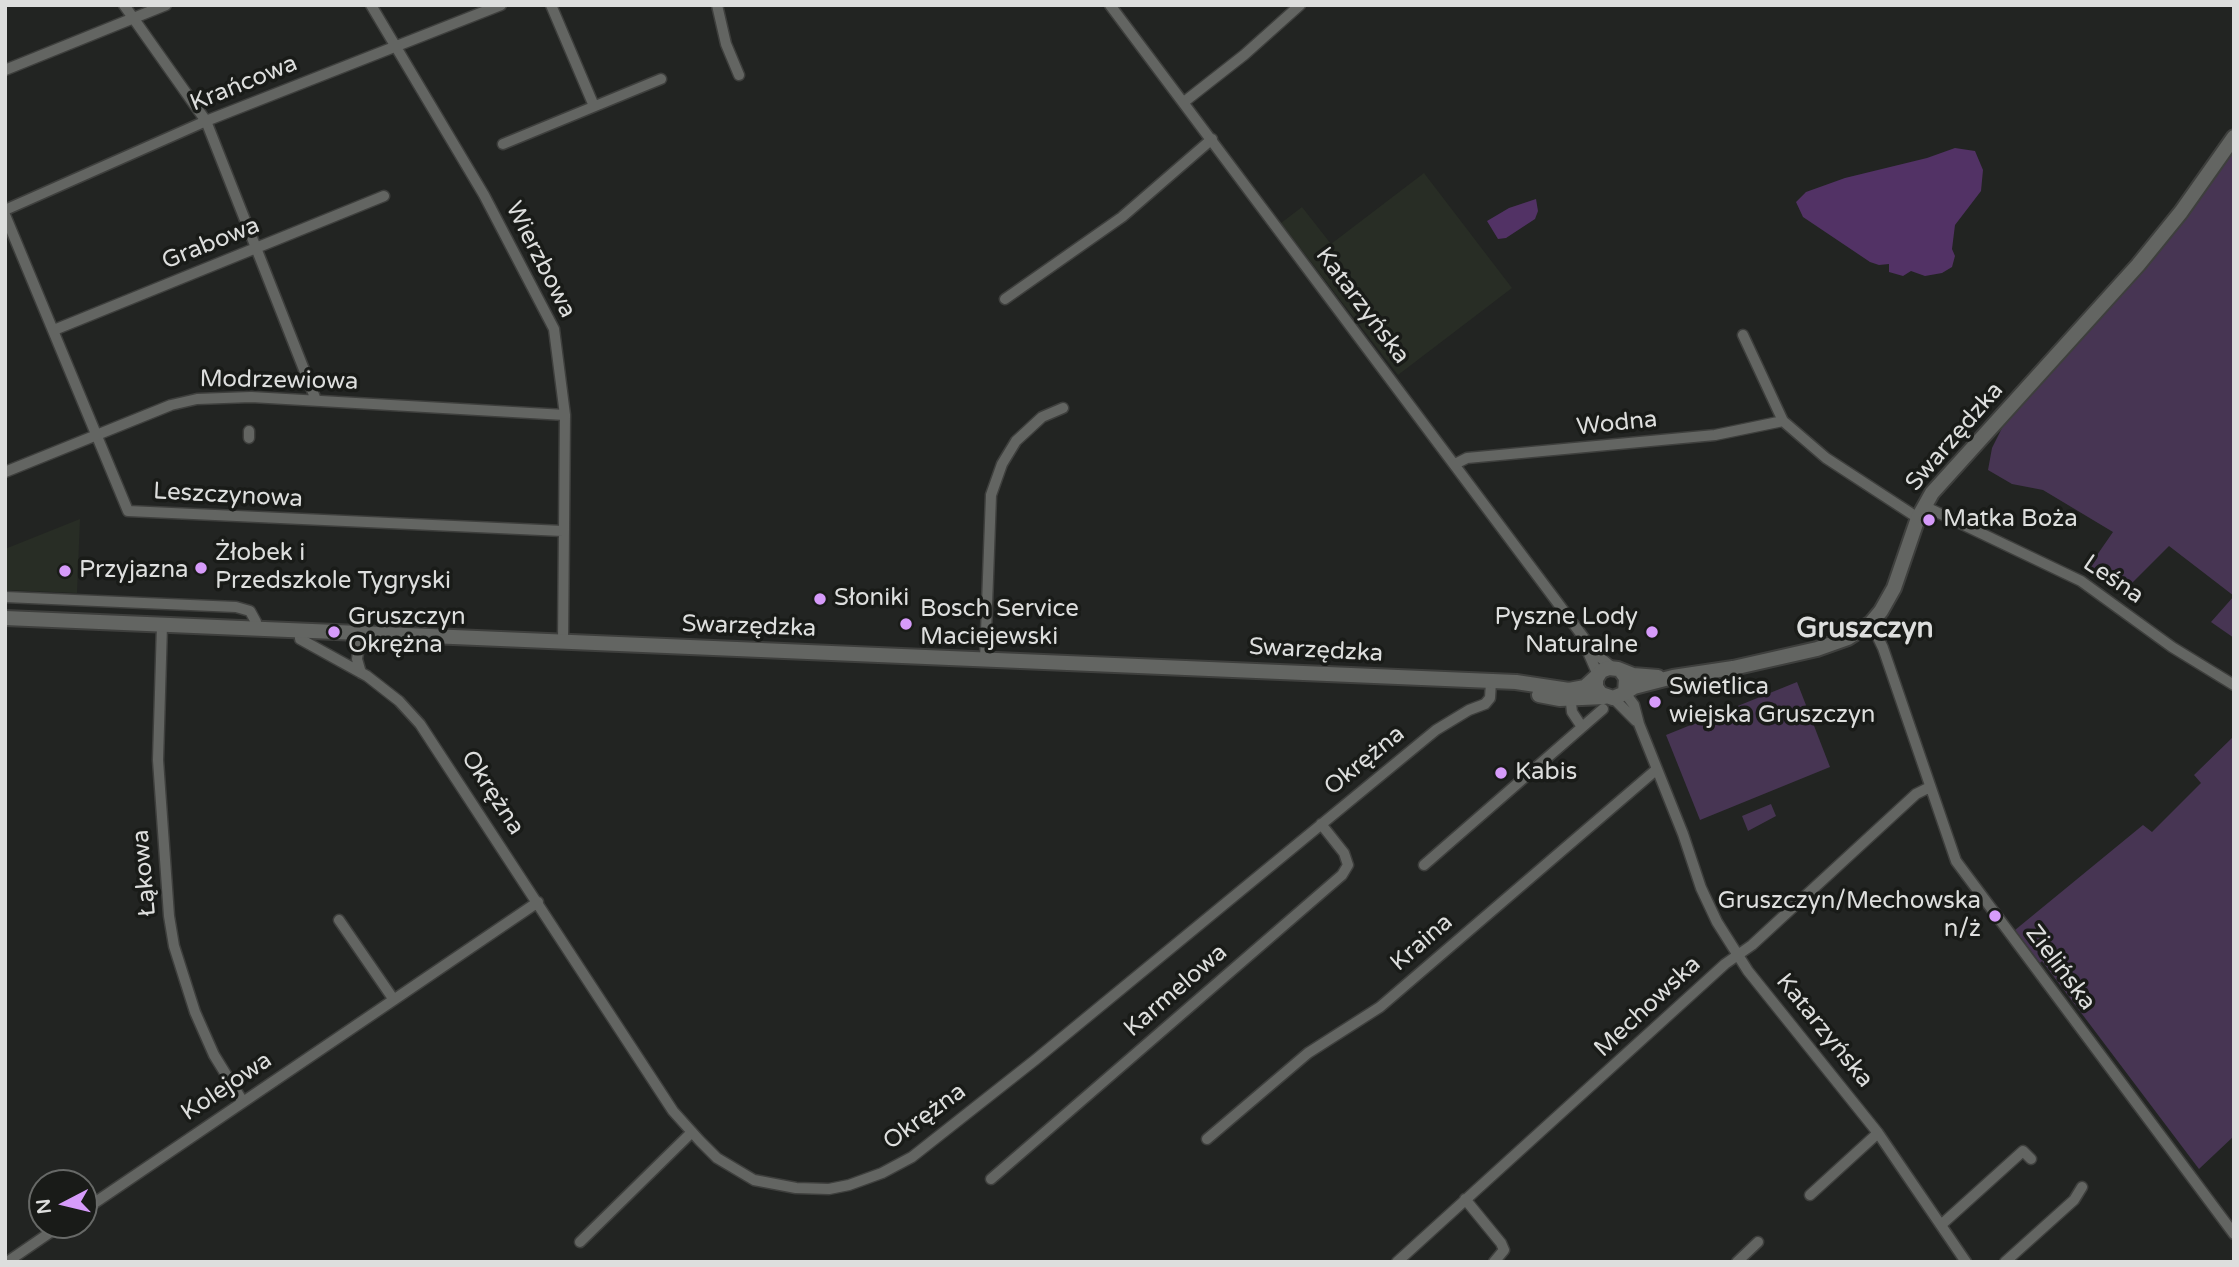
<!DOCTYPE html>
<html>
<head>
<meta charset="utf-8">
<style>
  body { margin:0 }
  #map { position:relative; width:2239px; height:1267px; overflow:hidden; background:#222422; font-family:"Varela Round",sans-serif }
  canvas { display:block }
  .frame { position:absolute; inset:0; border:7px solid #dddedd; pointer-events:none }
  .north { position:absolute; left:28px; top:1169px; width:70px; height:70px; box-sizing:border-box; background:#191b18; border:2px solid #676967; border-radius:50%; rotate:263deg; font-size:19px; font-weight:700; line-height:28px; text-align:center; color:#dddedd }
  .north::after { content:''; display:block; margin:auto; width:24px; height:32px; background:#d69bfa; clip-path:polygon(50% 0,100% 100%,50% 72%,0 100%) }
</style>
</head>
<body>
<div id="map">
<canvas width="2239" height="1267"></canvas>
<div class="frame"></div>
<div class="north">N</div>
</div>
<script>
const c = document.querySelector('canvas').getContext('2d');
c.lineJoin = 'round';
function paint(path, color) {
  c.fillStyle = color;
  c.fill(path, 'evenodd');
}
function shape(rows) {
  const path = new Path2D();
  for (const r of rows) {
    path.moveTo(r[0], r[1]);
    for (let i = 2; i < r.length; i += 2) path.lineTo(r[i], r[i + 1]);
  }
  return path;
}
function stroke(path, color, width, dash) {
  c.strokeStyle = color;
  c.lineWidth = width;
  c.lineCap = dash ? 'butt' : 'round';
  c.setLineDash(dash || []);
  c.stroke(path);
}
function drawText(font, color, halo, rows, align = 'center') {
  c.font = font + ' "Varela Round",sans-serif';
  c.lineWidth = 7;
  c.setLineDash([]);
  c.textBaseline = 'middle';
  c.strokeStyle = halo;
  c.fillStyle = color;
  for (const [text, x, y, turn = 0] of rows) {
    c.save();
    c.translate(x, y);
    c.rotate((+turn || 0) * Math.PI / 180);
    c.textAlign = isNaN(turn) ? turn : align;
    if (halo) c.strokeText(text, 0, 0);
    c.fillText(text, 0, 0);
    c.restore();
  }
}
paint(shape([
  [1424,173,1512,288,1398,375,1281,223,1302,207,1331,244],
  [80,519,77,593,5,590,5,549]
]), '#282d25');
paint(shape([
  [2234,147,2234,638,2211,622,2234,596,2169,546,2123,592,2088,568,2113,532,2043,490,2012,484,1988,470,1992,448,2006,420],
  [1797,682,1830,767,1700,820,1666,735],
  [2234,736,2234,1136,2199,1169,2042,961,2040,963,2015,930,2143,825,2152,832,2201,783,2194,775],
  [1771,804,1776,816,1748,831,1742,816]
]), '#473553');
paint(shape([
  [1955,148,1975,151,1983,170,1981,191,1955,225,1952,249,1955,256,1952,267,1942,273,1925,276,1911,271,1903,276,1889,272,1889,264,1879,265,1870,262,1803,217,1796,202,1806,192,1845,178,1927,158],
  [1536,199,1538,211,1535,219,1506,238,1498,239,1487,221,1509,208]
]), '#523265');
const street = shape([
  [124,5,206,121,316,400],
  [371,5,484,195,554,329,565,415,563,642],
  [551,5,594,106],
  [717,5,726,44,739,75],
  [1110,5,1596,654,1613,668],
  [5,70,166,5],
  [1184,102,1244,55,1300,5],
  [503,144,661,79],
  [5,210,206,121,501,5],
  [5,215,128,511,563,531],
  [1005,299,1122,217,1212,139],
  [54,330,384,196],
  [1743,335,1783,421,1826,458,1918,518],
  [249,438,249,431],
  [1455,464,1467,458,1715,435,1783,421],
  [5,472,171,405,197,399,251,397,565,415],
  [1924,506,2081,581,2172,647,2234,685],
  [5,597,236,607,250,611,256,622,256,629],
  [1871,623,1883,648,1956,861,2234,1234],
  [162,625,158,760,169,916,174,946,195,1012,214,1055,243,1102],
  [300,631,300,639,367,676,399,701,420,724,673,1111,700,1141,717,1158,754,1180,796,1188,829,1189,849,1185,882,1173,912,1157,1035,1060,1436,730,1469,710,1485,704,1490,698,1491,682],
  [361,634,357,659,361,673],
  [1584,643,1598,675],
  [985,660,991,495,1002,464,1016,441,1042,417,1063,408],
  [1625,693,1634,705,1639,724,1683,834,1701,888,1717,922,1748,971,1878,1133,1966,1262],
  [1570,694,1572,712,1582,727],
  [1613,698,1636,721],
  [1424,865,1603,709],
  [339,920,394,1000],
  [1207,1139,1308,1053,1380,1007,1657,769],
  [991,1179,1342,875,1348,865,1344,853,1321,824],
  [1810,1195,1878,1133],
  [1465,1199,1501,1243,1504,1250,1494,1262],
  [84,1210,538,902],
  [1941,1225,2023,1151,2031,1159],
  [580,1242,692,1132],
  [10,1260,61,1225],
  [1397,1262,1725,964,1752,945,1916,794,1930,787],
  [1737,1262,1758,1242],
  [2005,1262,2074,1200,2082,1187]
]);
const secondary = shape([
  [5,618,1516,682,1569,690,1585,687,1598,675],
  [1621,671,1626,678,1625,693,1613,698,1601,694,1596,687,1596,679,1601,671,1609,668,1618,669,1633,675,1658,677],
  [1625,693,1634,687,1673,677,1733,668,1817,649,1848,638,1871,623,1881,611,1894,588,1918,518,1932,493,2138,265,2181,212,2234,137],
  [1539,695,1560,699,1604,697]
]);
stroke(street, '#3e3f3d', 13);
stroke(secondary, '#3e3f3d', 18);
stroke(street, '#636562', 10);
stroke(secondary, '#636562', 14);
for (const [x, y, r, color] of [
  [1929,520,7,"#d69bfa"],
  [201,568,7,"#d69bfa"],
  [65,571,7,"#d69bfa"],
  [820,599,7,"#d69bfa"],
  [906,624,7,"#d69bfa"],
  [334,632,7,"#d69bfa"],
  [1652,632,7,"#d69bfa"],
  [1655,702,7,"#d69bfa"],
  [1501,773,7,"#d69bfa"],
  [1995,916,7,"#d69bfa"]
]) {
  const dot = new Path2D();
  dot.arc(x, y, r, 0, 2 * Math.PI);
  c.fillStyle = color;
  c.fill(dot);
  stroke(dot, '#191b18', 2.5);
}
drawText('24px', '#dddedd', '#191b18', [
  ["Krańcowa",244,84,-22],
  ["Grabowa",211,244,-22],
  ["Wierzbowa",540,260,63],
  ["Katarzyńska",1362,306,53],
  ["Modrzewiowa",279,381,1],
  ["Wodna",1617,424,-6],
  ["Swarzędzka",1955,437,-49],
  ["Leszczynowa",228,496,3],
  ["Leśna",2113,580,34],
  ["Swarzędzka",749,627,2],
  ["Swarzędzka",1316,651,3],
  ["Okrężna",1365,761,-39],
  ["Okrężna",492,793,57],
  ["Łąkowa",145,873,-95],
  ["Kraina",1422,943,-41],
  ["Zielińska",2060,968,53],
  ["Karmelowa",1176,991,-41],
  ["Mechowska",1648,1007,-43],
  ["Katarzyńska",1824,1031,51],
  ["Kolejowa",227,1087,-34],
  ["Okrężna",925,1117,-36]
]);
drawText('24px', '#dddedd', '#191b18', [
  ["Matka Boża",1943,520],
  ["Żłobek i",215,554],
  ["Przedszkole Tygryski",215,582],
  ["Przyjazna",79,571],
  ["Słoniki",834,599],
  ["Bosch Service",920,610],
  ["Maciejewski",920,638],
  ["Gruszczyn",348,618],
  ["Okrężna",348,646],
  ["Pyszne Lody",1638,618,"right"],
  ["Naturalne",1638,646,"right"],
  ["Swietlica",1669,688],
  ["wiejska Gruszczyn",1669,716],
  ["Kabis",1515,773],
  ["Gruszczyn/Mechowska",1981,902,"right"],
  ["n/ż",1981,930,"right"]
], 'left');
drawText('bold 28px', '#dddedd', '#191b18', [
  ["Gruszczyn",1865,630]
]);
</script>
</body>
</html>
